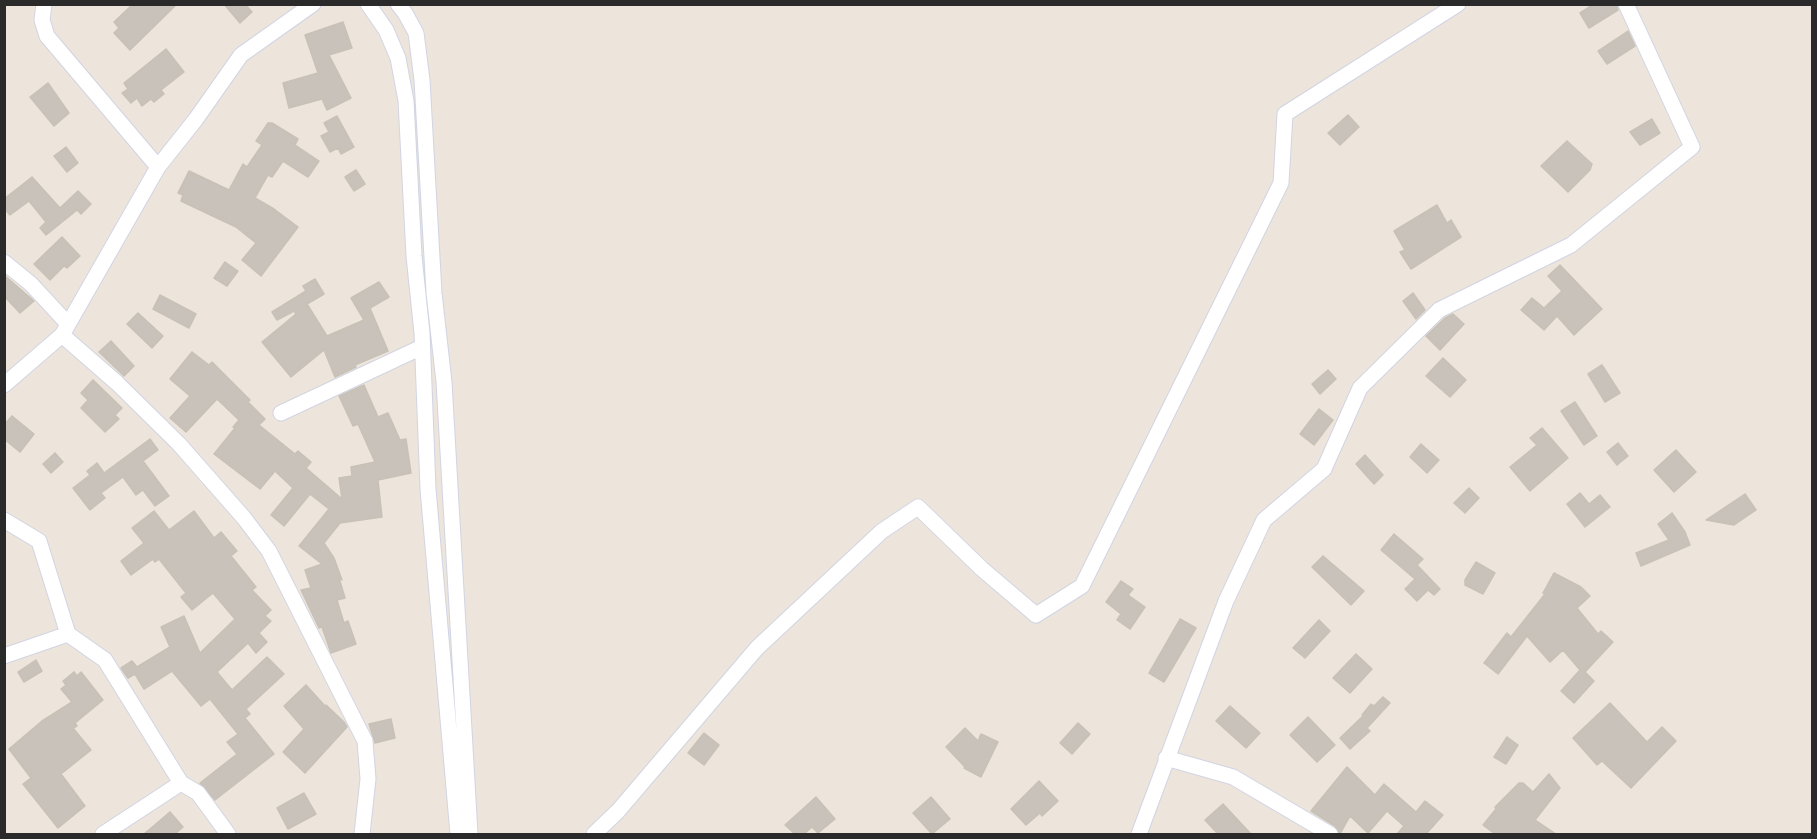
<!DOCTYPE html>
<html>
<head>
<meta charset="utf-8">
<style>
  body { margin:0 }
  #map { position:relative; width:1817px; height:839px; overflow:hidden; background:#ede5db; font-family:"PT Sans Narrow",sans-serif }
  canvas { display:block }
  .frame { position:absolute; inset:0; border:6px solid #2a2a2a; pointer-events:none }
</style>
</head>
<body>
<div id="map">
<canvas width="1817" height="839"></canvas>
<div class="frame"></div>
</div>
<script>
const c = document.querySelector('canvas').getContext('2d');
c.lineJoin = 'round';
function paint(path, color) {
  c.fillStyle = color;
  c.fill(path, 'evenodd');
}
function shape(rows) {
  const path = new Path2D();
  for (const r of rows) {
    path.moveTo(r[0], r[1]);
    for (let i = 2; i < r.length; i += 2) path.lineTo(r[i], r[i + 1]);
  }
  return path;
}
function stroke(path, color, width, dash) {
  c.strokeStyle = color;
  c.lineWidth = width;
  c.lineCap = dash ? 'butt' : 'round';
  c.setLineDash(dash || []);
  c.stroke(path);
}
const building = shape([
  [133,4,177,4,130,50,114,33,119,28,114,22,133,4],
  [224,4,245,4,252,12,240,23,224,4],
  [1594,4,1616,4,1618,10,1589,28,1580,13,1594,4],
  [343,22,352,48,329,55,351,98,327,110,322,99,289,108,283,83,318,73,305,35,343,22],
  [1628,31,1635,46,1607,64,1598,51,1628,31],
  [166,49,184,72,161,90,164,94,154,102,151,99,142,106,137,98,131,103,122,93,128,89,124,83,166,49],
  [48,83,69,113,54,126,30,97,48,83],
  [1348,115,1359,127,1340,145,1328,133,1348,115],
  [337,116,354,147,341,154,338,148,330,152,321,136,329,132,324,123,337,116],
  [1652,119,1660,133,1640,145,1630,132,1652,119],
  [268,123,272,123,298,139,295,145,319,161,308,177,283,161,272,177,268,175,255,198,274,209,298,227,261,276,242,260,256,243,236,227,181,201,183,195,178,193,189,171,229,190,243,164,247,167,262,145,256,141,268,123],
  [1567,141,1592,164,1590,170,1568,192,1541,166,1567,141],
  [66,147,78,163,67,172,54,156,66,147],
  [356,170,365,184,354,191,345,177,356,170],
  [32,177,60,208,78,191,91,204,81,214,77,210,46,235,40,228,46,222,29,201,10,215,4,208,4,199,32,177],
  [1437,205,1447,223,1451,220,1461,237,1411,269,1400,252,1405,250,1394,231,1437,205],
  [62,237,80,256,67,268,64,266,50,280,34,264,62,237],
  [225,262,238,271,227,286,214,278,225,262],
  [1560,265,1602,309,1574,335,1557,316,1544,330,1521,310,1532,298,1544,308,1562,291,1548,276,1560,265],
  [4,275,34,301,20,313,4,296,4,275],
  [315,279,324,294,307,304,327,336,364,320,351,298,379,282,389,297,370,308,388,351,355,365,356,367,335,377,324,350,291,377,262,342,296,314,294,311,277,320,272,312,306,291,303,286,315,279],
  [1413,293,1425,310,1416,319,1403,301,1413,293],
  [160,295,196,314,189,328,153,309,160,295],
  [138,313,163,336,152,348,127,324,138,313],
  [1453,314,1464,324,1440,350,1426,336,1445,318,1453,314],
  [111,341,134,366,124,376,99,352,111,341],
  [192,352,209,365,212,362,250,400,248,402,265,419,259,425,295,454,298,451,311,462,306,468,342,499,339,478,352,476,351,467,375,462,358,424,353,426,339,396,364,385,378,417,388,413,400,440,406,439,411,473,378,480,382,517,340,523,324,543,334,558,342,580,339,578,345,598,337,600,344,623,348,621,356,644,331,653,322,627,319,628,301,590,311,588,305,570,322,564,299,546,329,509,310,494,284,526,271,515,293,488,275,471,260,489,214,454,235,428,233,427,239,420,217,399,186,432,170,418,190,396,170,379,192,352],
  [1443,358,1466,380,1450,397,1426,376,1443,358],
  [1602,365,1620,393,1605,402,1588,374,1602,365],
  [1328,370,1336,379,1320,394,1312,384,1328,370],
  [93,380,122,408,115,415,119,419,105,432,81,408,88,400,81,393,93,380],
  [1575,402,1597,436,1584,445,1561,411,1575,402],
  [1319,409,1333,420,1314,445,1300,434,1319,409],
  [12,416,34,434,20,452,4,439,4,425,12,416],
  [1542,428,1568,458,1530,491,1510,467,1537,445,1530,438,1542,428],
  [150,439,158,450,143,461,169,496,155,506,143,490,136,495,123,477,101,493,105,498,90,510,73,488,90,475,87,471,97,463,104,473,150,439],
  [1618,443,1628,456,1617,465,1607,452,1618,443],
  [1421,444,1439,460,1427,473,1410,457,1421,444],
  [1676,450,1696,472,1674,492,1654,470,1676,450],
  [55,453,63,462,51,473,43,464,55,453],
  [1365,455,1383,475,1374,484,1356,464,1365,455],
  [1469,488,1479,498,1465,513,1454,503,1469,488],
  [1580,493,1589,504,1600,495,1610,507,1585,527,1567,504,1580,493],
  [1745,494,1756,510,1734,525,1706,520,1745,494],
  [154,511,169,530,194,511,214,538,221,532,237,551,231,556,256,587,252,590,271,610,265,616,271,621,259,633,267,642,256,653,248,643,217,672,232,690,267,657,284,674,246,709,250,714,245,718,274,754,215,800,200,783,237,754,227,742,238,734,210,699,201,706,172,671,144,689,135,674,128,678,121,668,132,661,137,667,170,647,161,627,184,616,200,653,235,619,213,593,192,610,181,597,186,593,159,559,155,562,153,559,131,575,121,561,144,543,132,528,154,511],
  [1672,513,1685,532,1690,545,1641,566,1636,553,1669,540,1658,524,1672,513],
  [1394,534,1423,559,1417,565,1440,589,1434,595,1428,590,1417,601,1405,589,1415,579,1381,550,1394,534],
  [1323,556,1364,591,1351,605,1312,567,1323,556],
  [1476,562,1495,573,1483,594,1465,585,1465,580,1476,562],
  [1554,573,1581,587,1590,596,1577,608,1598,634,1601,631,1613,642,1585,672,1594,681,1574,703,1561,691,1580,670,1563,650,1550,662,1527,636,1498,674,1484,663,1507,633,1511,637,1545,594,1543,593,1554,573],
  [1121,581,1133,589,1128,595,1145,607,1130,629,1117,620,1121,614,1106,602,1121,581],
  [1180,619,1196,628,1164,682,1149,673,1180,619],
  [1319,620,1330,631,1305,658,1293,648,1319,620],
  [1356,654,1372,669,1350,693,1333,678,1356,654],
  [36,660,42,671,24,682,18,672,36,660],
  [74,672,77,676,81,672,103,700,75,723,77,726,73,728,91,750,61,774,85,806,58,828,23,784,31,778,9,749,42,721,72,702,61,689,66,685,63,681,74,672],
  [306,685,325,706,326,705,344,722,347,727,305,773,283,752,304,729,284,706,306,685],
  [1383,697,1390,703,1367,728,1370,731,1350,749,1340,738,1363,716,1362,715,1371,704,1374,706,1383,697],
  [1610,703,1647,742,1662,727,1676,741,1631,788,1602,761,1597,765,1573,738,1610,703],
  [1230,706,1260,733,1246,748,1216,721,1230,706],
  [1308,717,1335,745,1317,762,1290,735,1308,717],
  [391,719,395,738,375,743,369,724,391,719],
  [1078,723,1090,734,1072,754,1060,743,1078,723],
  [965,728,978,741,981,734,998,742,981,777,964,768,965,767,946,747,965,728],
  [704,733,719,745,704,765,688,753,704,733],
  [1507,737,1518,745,1506,764,1494,757,1507,737],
  [1347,767,1375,795,1384,784,1416,812,1425,801,1443,815,1426,834,1397,834,1404,826,1387,811,1368,833,1350,816,1340,834,1335,826,1311,811,1347,767],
  [1549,774,1560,788,1535,820,1556,834,1495,834,1483,825,1496,809,1495,807,1519,783,1523,783,1533,792,1549,774],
  [1039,781,1058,801,1042,816,1040,813,1026,825,1011,809,1039,781],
  [304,793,316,814,288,829,277,808,304,793],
  [816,797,835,819,818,833,812,827,804,834,795,834,785,825,816,797],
  [931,797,950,819,932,834,913,813,931,797],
  [1223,804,1251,834,1218,834,1205,820,1223,804],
  [170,812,183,827,175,834,144,834,170,812]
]);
paint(building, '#c8c2bb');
stroke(building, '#c8c1b5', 1.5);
const street = shape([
  [44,4,42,20,47,36,158,167,196,119,241,55,313,4],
  [368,4,386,30,398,58,406,101,414,256,422,333,428,489,458,834],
  [398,4,405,13,416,33,422,80,434,293,444,382,470,834],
  [158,167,62,335,117,383,179,444,244,518,269,551,365,741,368,779,362,834],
  [4,262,31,284,68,324],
  [4,385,62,335],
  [281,413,422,347],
  [4,520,39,541,68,634,105,660,181,783],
  [4,656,68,634],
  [1166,758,1233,777,1330,834],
  [103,834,181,783,198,793,228,834],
  [594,834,618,811,757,648,882,531,918,507,982,569,1036,615,1082,586,1281,183,1285,114,1458,4],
  [1139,834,1226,601,1264,520,1324,469,1360,388,1439,310,1571,245,1692,147,1626,4]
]);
stroke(street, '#d1d4e3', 17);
stroke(street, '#fff', 15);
</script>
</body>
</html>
